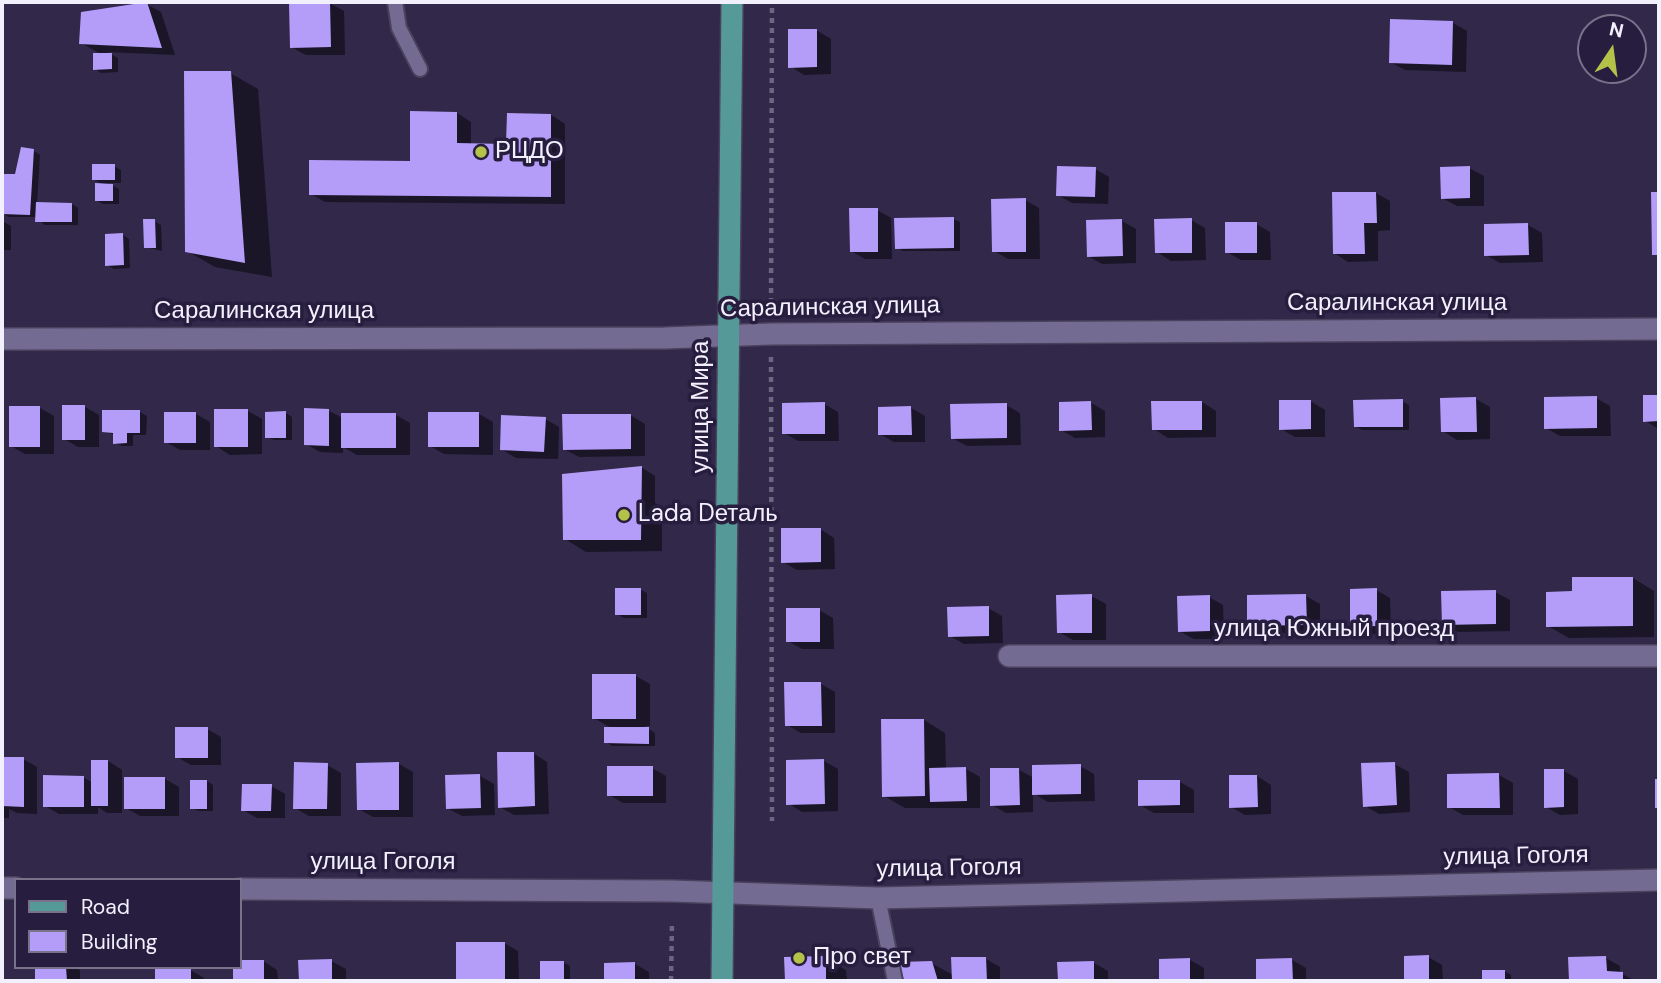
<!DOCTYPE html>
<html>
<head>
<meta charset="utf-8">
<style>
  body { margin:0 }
  #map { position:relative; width:1661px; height:983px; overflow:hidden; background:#31284a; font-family:"DM Sans",sans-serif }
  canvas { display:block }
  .frame { position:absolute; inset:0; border:4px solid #f3f0fd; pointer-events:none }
  .legend { position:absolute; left:14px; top:878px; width:228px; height:91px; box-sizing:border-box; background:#271e3f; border:2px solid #79728b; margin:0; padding:9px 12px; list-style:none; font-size:21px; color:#f3f0fd }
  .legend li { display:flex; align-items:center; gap:14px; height:35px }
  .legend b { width:35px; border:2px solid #79728b }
  .north { position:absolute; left:1577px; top:14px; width:70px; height:70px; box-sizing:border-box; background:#271e3f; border:2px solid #79728b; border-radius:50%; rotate:13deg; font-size:19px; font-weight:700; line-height:28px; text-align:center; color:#f3f0fd }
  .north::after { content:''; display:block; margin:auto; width:24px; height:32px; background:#b5c249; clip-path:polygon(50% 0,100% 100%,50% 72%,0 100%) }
</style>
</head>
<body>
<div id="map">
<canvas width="1661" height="983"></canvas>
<div class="frame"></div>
<ul class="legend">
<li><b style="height:9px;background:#559a99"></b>Road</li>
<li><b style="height:19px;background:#b49cf9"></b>Building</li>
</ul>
<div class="north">N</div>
</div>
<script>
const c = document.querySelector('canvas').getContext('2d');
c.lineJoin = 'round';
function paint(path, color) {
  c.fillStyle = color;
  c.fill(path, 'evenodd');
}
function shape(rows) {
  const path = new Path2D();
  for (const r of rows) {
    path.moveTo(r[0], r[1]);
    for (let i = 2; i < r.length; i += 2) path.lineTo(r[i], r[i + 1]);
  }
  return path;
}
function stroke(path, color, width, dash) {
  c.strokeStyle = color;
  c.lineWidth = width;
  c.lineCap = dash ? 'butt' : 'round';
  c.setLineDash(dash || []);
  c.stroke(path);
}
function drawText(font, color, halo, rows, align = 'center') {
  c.font = font + ' "DM Sans",sans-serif';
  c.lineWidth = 7;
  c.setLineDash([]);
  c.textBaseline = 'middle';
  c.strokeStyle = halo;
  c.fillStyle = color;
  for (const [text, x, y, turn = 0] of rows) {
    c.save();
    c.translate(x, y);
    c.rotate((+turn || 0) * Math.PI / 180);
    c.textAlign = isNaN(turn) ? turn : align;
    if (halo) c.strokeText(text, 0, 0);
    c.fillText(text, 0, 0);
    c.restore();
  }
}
paint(shape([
  [329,3,344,11,345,55,306,55,291,47],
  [146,4,161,12,175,55,107,52,118,58,118,72,101,73,95,69,101,54,81,43],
  [1453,23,1467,31,1466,72,1405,70,1390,62],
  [816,30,831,39,831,74,804,75,790,66],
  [230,73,258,89,272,277,215,267,187,251],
  [457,113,471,122,471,145,508,145,551,115,565,124,565,204,325,202,311,194,412,163],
  [34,151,40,155,37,204,72,204,78,208,78,225,44,225,37,217,9,217,2,213,16,176],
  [114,166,121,170,121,183,108,183,119,189,119,204,103,204,96,200,104,185,93,179],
  [1469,168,1484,176,1484,206,1457,206,1442,198],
  [1095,169,1109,177,1108,204,1072,203,1058,195],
  [1376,193,1390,201,1390,230,1378,231,1378,261,1348,262,1334,253],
  [1025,200,1039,208,1040,259,1008,259,994,251],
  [877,210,891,218,892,259,865,259,851,251],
  [953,219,960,222,960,251,903,251,897,248],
  [1191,220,1205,228,1206,260,1171,261,1157,252],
  [2,221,11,226,11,250,2,250],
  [154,221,161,225,162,251,145,247],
  [1122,221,1136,229,1136,263,1102,264,1088,256],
  [1256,224,1270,232,1271,260,1241,260,1227,252],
  [1528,225,1542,233,1543,262,1500,263,1486,255],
  [123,235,129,239,130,268,114,269,107,265],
  [1659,396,1659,429,1645,421,1645,397],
  [1596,398,1610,406,1611,436,1560,436,1546,428],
  [1476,399,1490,407,1490,439,1457,440,1443,431],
  [1310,401,1325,410,1325,437,1295,437,1281,429],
  [1402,401,1409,405,1409,430,1362,430,1355,426],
  [1202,402,1216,411,1216,437,1168,438,1154,429],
  [1091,403,1105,411,1105,437,1075,438,1061,430],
  [824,404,838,412,839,441,798,441,784,433],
  [1006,405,1020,413,1021,445,967,446,952,438],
  [85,407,99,415,99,447,78,447,64,439],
  [40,408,54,416,54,454,25,454,11,446],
  [911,408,925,416,925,442,894,442,880,434],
  [248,411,262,419,262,454,230,455,216,446],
  [329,411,343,418,396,415,410,423,410,455,357,455,343,447,343,453,320,452,306,444],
  [140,412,147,416,146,435,133,435,133,446,122,446,115,443,115,435,104,431],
  [286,413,292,417,292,440,274,440,267,437],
  [196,414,210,422,210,450,180,450,166,442],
  [479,414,493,422,493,455,444,454,430,446],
  [630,415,645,424,645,456,579,457,564,449],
  [545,419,559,427,558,459,516,458,501,449],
  [641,467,655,476,655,503,662,507,662,551,586,552,565,539],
  [820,529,834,538,835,569,797,570,783,562],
  [1633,578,1654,591,1654,637,1569,638,1548,626,1574,593],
  [641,590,647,593,647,618,624,618,617,614],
  [1376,590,1390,598,1391,634,1366,634,1352,626],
  [1495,592,1510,600,1510,631,1458,632,1443,624],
  [1091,596,1106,604,1106,640,1073,640,1059,632],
  [1306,596,1320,604,1320,633,1263,633,1249,625],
  [1209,597,1223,605,1224,639,1194,639,1179,631],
  [988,608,1002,616,1003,643,964,644,950,636],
  [819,610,833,618,834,649,802,649,788,641],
  [636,676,650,684,650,726,644,726,655,733,655,746,612,746,606,742,613,729,594,718],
  [821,684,835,692,835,733,801,733,787,725],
  [924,720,945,733,946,769,966,769,980,777,980,808,905,808,884,796],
  [207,729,221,737,221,765,191,765,177,757],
  [533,753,547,762,549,814,514,815,500,807],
  [23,759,37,767,37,814,17,813,9,809,9,818,2,818,2,779],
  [108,761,122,770,122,813,107,813,98,807,98,814,59,814,45,806,83,777,93,783],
  [824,761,838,769,838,811,802,812,788,803],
  [399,764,413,772,413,817,373,817,359,809],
  [1394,764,1409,772,1410,812,1379,814,1365,806],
  [327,765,341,773,341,816,309,816,295,808],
  [1080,766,1094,774,1095,801,1048,802,1033,793,1033,812,1006,813,992,805,1019,770,1034,778],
  [652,768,666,776,666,803,623,803,609,795],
  [1564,771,1578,779,1578,814,1560,815,1546,807],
  [1499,775,1513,783,1513,815,1463,815,1449,807],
  [480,776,494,784,495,815,462,816,447,808],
  [1257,776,1271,785,1271,814,1245,815,1231,807],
  [165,779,179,787,179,816,140,816,126,808],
  [207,781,213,785,213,811,198,811,192,808],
  [1180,782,1194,790,1194,813,1154,813,1140,805],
  [271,786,285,794,285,818,257,818,243,810],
  [504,943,518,951,519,981,458,981,457,944],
  [1405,957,1428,957,1442,965,1443,981,1406,981],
  [825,958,846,970,847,981,786,981,786,959],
  [1570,958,1606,958,1620,966,1620,973,1636,981,1571,981],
  [986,959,1000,967,1000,981,906,981,901,963,931,963,953,975],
  [1190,960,1204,968,1204,981,1160,981,1160,961],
  [1292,960,1306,968,1306,981,1258,981],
  [263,961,277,970,278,981,235,981,234,967,240,967,240,962],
  [300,961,331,961,346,969,346,981,301,981],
  [563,962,570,966,570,981,542,981,541,963],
  [1059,963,1094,963,1108,971,1108,981,1059,981],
  [606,964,635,964,649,972,649,981,606,981],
  [36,967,75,967,80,970,80,981,37,981],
  [157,970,190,970,204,978,204,981,157,981],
  [1504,971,1511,975,1511,981,1484,981,1484,972]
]), '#0007');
paint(shape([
  [147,2,162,48,79,44,81,12],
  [315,2,330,2,331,47,290,48,289,3],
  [1390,19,1453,21,1452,65,1389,63],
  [788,29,817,29,817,67,788,68],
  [93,53,112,53,112,69,93,70],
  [184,71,231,71,245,263,185,252],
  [410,111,457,112,457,143,506,144,507,113,551,114,551,197,309,195,309,160,410,161],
  [21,147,34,149,30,215,2,214,2,174,15,174],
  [92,164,115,164,115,180,92,180],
  [1057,166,1096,167,1095,197,1056,196],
  [1470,166,1470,198,1441,199,1440,167],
  [95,183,113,184,113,201,95,201],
  [1332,192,1376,192,1377,223,1364,223,1365,254,1333,254],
  [1651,192,1659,192,1659,255,1652,255],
  [1026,198,1026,252,992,252,991,199],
  [36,202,72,203,72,222,35,222],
  [849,208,878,208,878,252,850,252],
  [954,217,954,248,895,249,894,218],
  [1192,218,1192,253,1155,253,1154,219],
  [143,219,155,219,156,248,144,248],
  [1122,219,1123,256,1087,257,1086,220],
  [1225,222,1257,222,1257,253,1225,253],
  [1528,223,1529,255,1484,256,1484,224],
  [123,233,124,265,105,266,105,234],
  [1643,395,1659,395,1659,421,1643,422],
  [1597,396,1597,428,1544,429,1544,397],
  [1476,397,1477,432,1441,432,1440,398],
  [1403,399,1403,427,1354,427,1353,400],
  [1279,400,1311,400,1311,429,1279,430],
  [1091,401,1092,430,1059,431,1059,402],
  [1151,401,1202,401,1202,430,1152,430],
  [825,402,825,434,782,434,782,403],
  [1007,403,1007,438,951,439,950,404],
  [62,405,85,405,85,440,62,440],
  [9,406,40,406,40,447,9,447],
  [911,406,912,435,878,435,878,407],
  [304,408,329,409,329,446,304,445],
  [214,409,248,409,248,447,214,447],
  [102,410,140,410,140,433,127,433,127,443,113,444,113,433,102,432],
  [286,411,286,438,265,438,265,412],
  [164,412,196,412,196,443,164,443],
  [428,412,479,412,479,447,428,447],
  [341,413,396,413,396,448,341,448],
  [562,414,631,414,631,449,563,450],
  [501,415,546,417,544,452,500,450],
  [642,466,641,540,563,540,562,474],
  [781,528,821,528,821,562,781,563],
  [1572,577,1633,577,1633,626,1546,627,1546,592,1572,591],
  [615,588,641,588,641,615,615,615],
  [1377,588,1377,626,1350,627,1350,589],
  [1496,590,1496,624,1442,625,1441,591],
  [1092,594,1092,633,1057,633,1056,595],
  [1306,594,1307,625,1247,626,1247,595],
  [1210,595,1210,631,1178,632,1177,596],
  [989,606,989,636,948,637,947,607],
  [786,608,820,608,820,642,786,642],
  [592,674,636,674,636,719,592,719],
  [784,682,821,682,822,726,785,726],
  [881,719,924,719,925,796,882,797],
  [175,727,208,727,208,758,175,758],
  [604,727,649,727,649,744,604,743],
  [497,752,534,752,535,806,498,808],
  [2,757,24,757,24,807,2,806],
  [824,759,825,804,786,805,786,760],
  [91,760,108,760,108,806,91,806],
  [294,762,328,763,327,809,293,809],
  [399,762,399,810,357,810,356,763],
  [1395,762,1397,805,1363,807,1361,763],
  [1081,764,1081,794,1032,795,1032,765],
  [607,766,653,766,653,796,607,796],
  [966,767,967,801,930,802,929,768],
  [990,768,1019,768,1020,805,990,806],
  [1544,769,1564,769,1564,807,1544,808],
  [1499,773,1500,808,1447,808,1447,774],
  [480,774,481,808,446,809,445,775],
  [43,775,84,776,84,807,43,807],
  [1229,775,1257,775,1258,807,1229,808],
  [124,777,165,777,165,809,124,809],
  [1655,779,1659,779,1659,808,1655,808],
  [190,780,207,780,207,809,190,809],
  [1138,780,1180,780,1180,805,1138,806],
  [242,784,272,784,271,811,241,811],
  [456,942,505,942,505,981,456,981],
  [1429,955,1429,981,1404,981,1404,956],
  [826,956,826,981,785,981,784,957],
  [1606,956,1607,971,1623,972,1623,981,1569,981,1568,957],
  [951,957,986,957,987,981,952,981],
  [1190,958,1190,981,1159,981,1159,959],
  [1292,958,1293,981,1256,981,1256,959],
  [332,959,332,981,299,981,298,960],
  [240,960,264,960,264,981,233,981,233,967,240,967],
  [540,961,564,961,564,981,540,981],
  [932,961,938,981,904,981,899,962],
  [1094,961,1094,981,1058,981,1057,962],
  [635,962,635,981,604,981,604,963],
  [35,967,66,967,67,981,35,981],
  [155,968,191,968,191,981,155,981],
  [1482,970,1505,970,1505,981,1482,981]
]), '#b49cf9');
const lane = shape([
  [395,2,399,28,420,69],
  [878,898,895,981]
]);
const street = shape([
  [2,339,665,338,771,334,1659,329],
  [1009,656,1659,656],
  [2,888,16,888],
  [240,889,672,891,878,898,1659,880]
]);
const primary = shape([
  [722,981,732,2]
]);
stroke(lane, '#4a415c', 18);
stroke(street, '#4a415c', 24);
stroke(primary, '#4a415c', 24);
stroke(shape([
  [771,313,772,2],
  [771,357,772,821],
  [671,981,672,925]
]), '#6d6681', 4.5, [5, 5]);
stroke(lane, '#746b92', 14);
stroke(street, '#746b92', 21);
stroke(primary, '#559a99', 21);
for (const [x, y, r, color] of [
  [481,152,7,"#b5c249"],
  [624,515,7,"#b5c249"],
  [799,958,7,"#b5c249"]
]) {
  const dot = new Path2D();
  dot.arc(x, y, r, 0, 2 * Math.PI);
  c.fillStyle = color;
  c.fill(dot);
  stroke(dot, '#271e3f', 2.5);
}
drawText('24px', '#f3f0fd', '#271e3f', [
  ["РЦДО",495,152],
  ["Lada Dеталь",638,515],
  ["Про свет",813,958]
], 'left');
drawText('24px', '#f3f0fd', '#271e3f', [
  ["Саралинская улица",1397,304],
  ["Саралинская улица",830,308,-1],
  ["Саралинская улица",264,312],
  ["улица Мира",702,407,-90],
  ["улица Южный проезд",1334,630],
  ["улица Гоголя",1516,857,-1],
  ["улица Гоголя",383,863],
  ["улица Гоголя",949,869,-1]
]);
</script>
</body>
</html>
